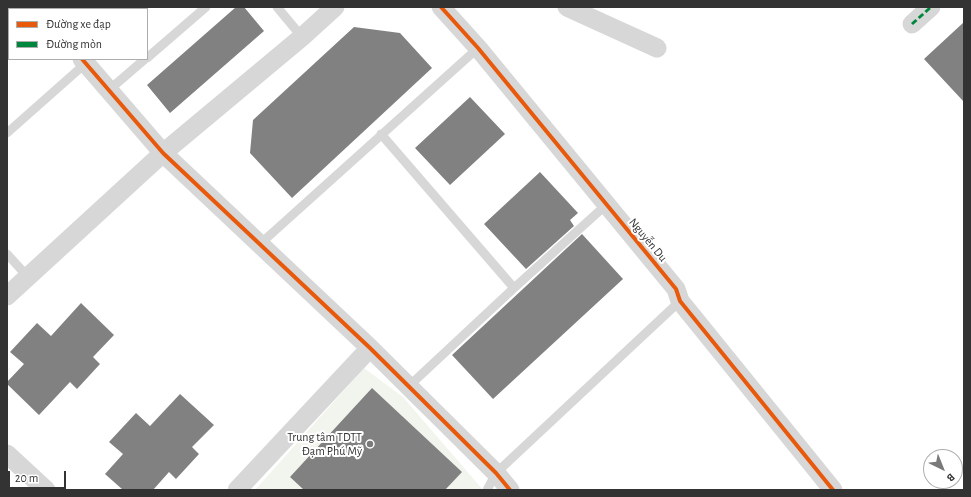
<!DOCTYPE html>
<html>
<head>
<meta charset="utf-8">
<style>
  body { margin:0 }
  #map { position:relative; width:971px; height:497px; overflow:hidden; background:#fff; font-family:"Alegreya Sans",sans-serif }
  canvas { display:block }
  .frame { position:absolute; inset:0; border:8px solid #333; pointer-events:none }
  .legend { position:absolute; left:8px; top:8px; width:140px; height:52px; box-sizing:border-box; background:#fff; border:1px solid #adadad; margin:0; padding:5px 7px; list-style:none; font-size:12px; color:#333 }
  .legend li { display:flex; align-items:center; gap:8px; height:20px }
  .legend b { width:20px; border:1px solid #adadad }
  .north { position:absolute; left:923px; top:449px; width:40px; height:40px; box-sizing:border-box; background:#fff; border:1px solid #adadad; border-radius:50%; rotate:137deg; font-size:11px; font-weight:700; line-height:16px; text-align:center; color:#333 }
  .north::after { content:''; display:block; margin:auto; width:14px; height:18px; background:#7a7a7a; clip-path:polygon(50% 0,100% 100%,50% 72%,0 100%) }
  .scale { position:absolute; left:8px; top:471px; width:58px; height:18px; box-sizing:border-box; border:2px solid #333; border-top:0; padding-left:5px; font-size:12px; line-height:14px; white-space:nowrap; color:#333; -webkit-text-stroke:3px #fff; paint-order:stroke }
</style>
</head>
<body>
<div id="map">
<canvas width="971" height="497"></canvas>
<div class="frame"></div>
<ul class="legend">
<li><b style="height:5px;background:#e8590c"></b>Đường xe đạp</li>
<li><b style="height:5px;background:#00873e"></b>Đường mòn</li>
</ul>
<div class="north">B</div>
<div class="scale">20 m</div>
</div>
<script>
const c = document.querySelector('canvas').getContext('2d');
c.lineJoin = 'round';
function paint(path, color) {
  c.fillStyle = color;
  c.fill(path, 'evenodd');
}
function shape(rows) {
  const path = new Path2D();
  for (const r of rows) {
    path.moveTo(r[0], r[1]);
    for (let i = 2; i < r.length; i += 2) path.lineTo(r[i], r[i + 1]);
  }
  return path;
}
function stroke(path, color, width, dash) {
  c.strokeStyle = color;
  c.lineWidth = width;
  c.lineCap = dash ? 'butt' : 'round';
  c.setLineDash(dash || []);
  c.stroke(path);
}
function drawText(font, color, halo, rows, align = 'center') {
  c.font = font + ' "Alegreya Sans",sans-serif';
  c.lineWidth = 4;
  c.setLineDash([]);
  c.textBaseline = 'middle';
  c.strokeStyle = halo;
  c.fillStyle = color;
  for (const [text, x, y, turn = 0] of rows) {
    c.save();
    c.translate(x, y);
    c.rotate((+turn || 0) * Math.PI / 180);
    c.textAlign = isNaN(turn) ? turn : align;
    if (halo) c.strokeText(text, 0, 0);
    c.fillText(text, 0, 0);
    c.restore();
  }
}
paint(shape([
  [364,368,403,397,483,490,255,490]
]), '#f1f5ed');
paint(shape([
  [236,7,244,7,264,31,170,113,147,85],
  [964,22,964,102,924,59],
  [354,27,400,33,432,68,292,198,250,153,253,120],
  [470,97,505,134,450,185,415,148],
  [540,172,578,213,570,220,574,226,526,269,484,224],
  [582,234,623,279,493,399,452,355],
  [81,303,114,335,93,357,100,364,77,389,70,382,39,415,7,384,7,382,24,364,10,352,37,323,51,336],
  [372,388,462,472,445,490,304,490,290,477],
  [180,394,214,425,192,447,199,454,176,479,169,472,153,490,123,490,105,474,123,454,109,442,136,413,150,426]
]), '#818181');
stroke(shape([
  [277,7,302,37],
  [7,39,9,37],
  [147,58,206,7],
  [109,90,145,59],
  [7,133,86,63],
  [381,134,514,288],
  [260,244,478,48],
  [7,254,28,277],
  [409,386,514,288,606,205],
  [487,490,496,473,680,301]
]), '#d7d7d7', 9);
stroke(shape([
  [37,7,39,9],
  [441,7,478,48,676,289,680,301,833,490],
  [567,7,657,48],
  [912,24,931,7],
  [82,59,163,153,370,348,496,473,510,490],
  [7,296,163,153,302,37,335,7],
  [7,454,46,490],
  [237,490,370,348]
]), '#d7d7d7', 19);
stroke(shape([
  [912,24,931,7]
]), '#00873e', 3, [6, 3]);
stroke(shape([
  [441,7,478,48,676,289,680,301,833,490],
  [82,59,163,153,370,348,496,473,510,490]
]), '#e8590c', 4);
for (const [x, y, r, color] of [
  [370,444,4,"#7a7a7a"]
]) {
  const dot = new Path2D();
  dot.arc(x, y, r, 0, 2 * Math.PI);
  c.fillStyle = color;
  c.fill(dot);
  stroke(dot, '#fff', 1.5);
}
drawText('12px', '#333', '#fff', [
  ["Nguyễn Du",648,240,50]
]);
drawText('12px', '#333', '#fff', [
  ["Trung tâm TDTT",362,437],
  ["Đạm Phú Mỹ",362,451]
], 'right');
</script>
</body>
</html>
